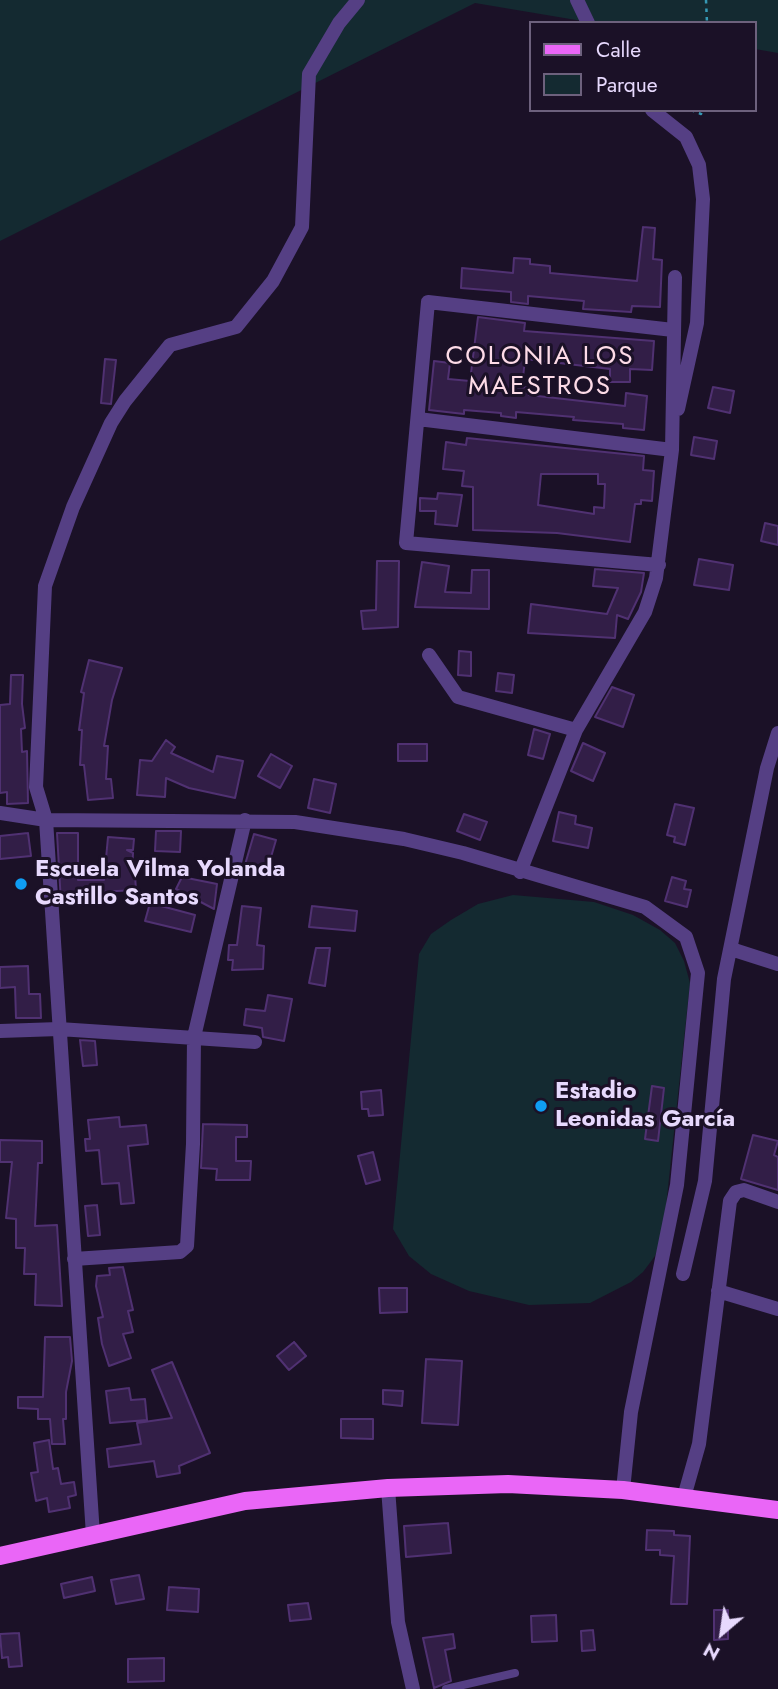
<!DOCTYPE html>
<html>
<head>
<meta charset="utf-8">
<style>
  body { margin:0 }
  #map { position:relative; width:778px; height:1689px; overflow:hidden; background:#1b1127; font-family:Jost,sans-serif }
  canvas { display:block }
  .legend { position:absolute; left:529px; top:21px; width:228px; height:91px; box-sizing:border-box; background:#1b1127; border:2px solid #6d617d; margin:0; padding:9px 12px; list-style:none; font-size:21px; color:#e7d9fd }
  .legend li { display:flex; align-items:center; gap:14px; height:35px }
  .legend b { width:35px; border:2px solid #6d617d }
  .north { position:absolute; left:687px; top:1598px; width:70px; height:70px; -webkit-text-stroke:5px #1b1127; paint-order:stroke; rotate:209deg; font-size:19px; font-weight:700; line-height:28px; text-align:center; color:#e7d9fd }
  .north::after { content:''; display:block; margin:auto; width:24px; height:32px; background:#e7d9fd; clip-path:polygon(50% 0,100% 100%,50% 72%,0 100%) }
</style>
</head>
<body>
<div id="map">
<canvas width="778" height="1689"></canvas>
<ul class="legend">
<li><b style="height:9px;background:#ea66f7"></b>Calle</li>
<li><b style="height:19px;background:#142a31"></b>Parque</li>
</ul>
<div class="north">N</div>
</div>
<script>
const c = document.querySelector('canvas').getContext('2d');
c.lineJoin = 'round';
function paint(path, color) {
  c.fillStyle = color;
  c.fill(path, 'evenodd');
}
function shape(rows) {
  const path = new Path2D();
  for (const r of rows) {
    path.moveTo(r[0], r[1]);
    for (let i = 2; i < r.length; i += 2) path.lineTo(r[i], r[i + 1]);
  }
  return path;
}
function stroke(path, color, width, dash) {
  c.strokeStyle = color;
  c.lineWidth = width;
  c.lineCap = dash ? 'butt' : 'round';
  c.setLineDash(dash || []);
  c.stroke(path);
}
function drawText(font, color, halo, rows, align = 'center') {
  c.font = font + ' Jost,sans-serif';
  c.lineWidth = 6;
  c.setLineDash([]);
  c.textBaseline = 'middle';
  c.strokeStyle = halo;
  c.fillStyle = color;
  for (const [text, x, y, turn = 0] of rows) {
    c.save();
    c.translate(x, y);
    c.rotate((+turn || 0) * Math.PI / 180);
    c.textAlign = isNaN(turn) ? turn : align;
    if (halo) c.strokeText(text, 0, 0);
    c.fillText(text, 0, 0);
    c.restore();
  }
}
paint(shape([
  [0,0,778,0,778,53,755,49,755,23,594,23,475,3,0,241],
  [513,895,594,902,633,915,660,930,675,943,684,961,690,983,663,1234,655,1256,643,1272,631,1282,590,1303,529,1305,469,1291,431,1274,409,1256,393,1229,419,954,431,934,451,920,478,904]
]), '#142a31');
const building = shape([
  [643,227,655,228,653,259,662,260,660,307,632,306,631,312,583,309,584,301,528,296,528,304,511,302,511,292,461,288,462,268,513,273,514,258,530,259,530,264,550,266,550,273,637,281,643,227],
  [478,317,525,323,524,331,654,341,652,370,630,369,630,382,610,382,610,369,525,359,522,387,530,388,529,395,625,406,626,393,647,396,644,430,623,428,623,424,573,420,574,417,516,412,516,418,501,416,501,413,464,410,464,414,429,410,434,361,450,363,448,379,470,381,478,317],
  [105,359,116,360,111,404,101,403,105,359],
  [713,387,734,391,730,413,708,408,713,387],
  [694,437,717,441,714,459,691,455,694,437],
  [467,438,644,456,643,470,654,471,652,501,641,500,641,504,635,504,630,542,557,533,473,530,473,487,462,486,464,471,443,469,446,442,466,445,467,438],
  [541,474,598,474,598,484,605,484,604,508,594,507,594,514,538,505,541,474],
  [438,493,462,495,457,526,435,524,436,511,420,511,420,498,437,499,438,493],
  [765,523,778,526,778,545,761,541,765,523],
  [699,559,733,565,729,590,694,585,699,559],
  [377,561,399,561,398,627,363,629,361,611,376,610,377,561],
  [422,562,449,566,445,592,471,593,472,570,489,570,489,609,415,607,422,562],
  [595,569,644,573,641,592,628,619,617,615,615,638,528,633,531,604,607,614,618,588,593,586,595,569],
  [459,651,471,652,471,676,458,675,459,651],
  [89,660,122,668,112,700,104,746,108,746,106,779,111,779,113,798,88,800,84,765,80,765,82,730,79,730,84,693,81,692,89,660],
  [498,673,514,675,512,693,496,691,498,673],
  [11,675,23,675,22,704,25,728,21,729,22,752,27,751,28,803,7,804,7,792,0,793,0,705,10,704,11,675],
  [612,687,634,695,623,727,595,717,612,687],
  [534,729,550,734,543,759,528,755,534,729],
  [166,740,175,747,171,753,213,772,217,756,243,761,235,798,189,788,166,778,165,797,137,795,140,760,152,761,166,740],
  [583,743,605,753,593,781,571,771,583,743],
  [398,744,427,744,427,761,398,761,398,744],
  [271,754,292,766,280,788,258,776,271,754],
  [314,779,336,784,330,813,308,808,314,779],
  [675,804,694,808,685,845,674,842,675,837,667,835,675,804],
  [559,812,576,816,575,824,592,828,588,848,553,841,559,812],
  [464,814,487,822,480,840,457,831,464,814],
  [156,831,181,831,180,852,155,851,156,831],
  [28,833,31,856,0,859,0,836,28,833],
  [57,833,78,833,78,880,104,880,108,837,134,839,133,850,127,850,133,853,132,875,135,875,136,890,98,892,98,903,61,903,57,833],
  [254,834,276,840,266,874,244,868,254,834],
  [182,877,217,884,214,909,176,889,182,877],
  [672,877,686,881,684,889,691,890,687,907,665,901,672,877],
  [150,903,195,915,191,932,145,921,150,903],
  [242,906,261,908,257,945,264,946,263,969,232,970,233,960,228,960,229,945,237,945,242,906],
  [312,906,357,911,355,931,309,927,312,906],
  [316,948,330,948,325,986,309,983,316,948],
  [28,966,29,994,40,994,41,1018,16,1018,15,987,0,988,0,967,28,966],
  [268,995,292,999,284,1041,263,1037,262,1028,244,1025,246,1009,265,1011,268,995],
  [80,1040,95,1041,97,1065,83,1066,80,1040],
  [652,1086,664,1088,658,1141,645,1139,652,1086],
  [381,1090,383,1115,369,1116,368,1109,362,1109,361,1092,381,1090],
  [119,1117,120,1127,146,1125,148,1144,128,1146,134,1203,121,1204,119,1183,102,1184,99,1150,86,1151,85,1139,90,1139,88,1120,119,1117],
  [203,1124,247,1125,247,1137,236,1137,236,1161,251,1161,250,1180,216,1180,217,1169,201,1168,203,1124],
  [753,1135,778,1141,774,1155,778,1157,778,1190,741,1179,753,1135],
  [0,1140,42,1141,42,1163,38,1163,35,1226,57,1225,62,1306,35,1305,36,1274,24,1274,25,1248,16,1248,16,1219,6,1218,12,1162,0,1162,0,1140],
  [373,1152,380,1180,366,1184,358,1156,373,1152],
  [97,1205,100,1235,88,1236,85,1206,97,1205],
  [123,1267,133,1310,128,1311,133,1332,123,1334,131,1358,109,1366,102,1344,98,1318,103,1317,96,1286,97,1276,110,1275,109,1268,123,1267],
  [379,1288,407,1288,407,1312,380,1313,379,1288],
  [45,1337,70,1337,72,1361,66,1392,66,1419,63,1419,65,1444,52,1444,50,1419,38,1419,38,1409,18,1408,18,1397,43,1397,45,1337],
  [294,1342,306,1356,289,1370,277,1356,294,1342],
  [426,1359,462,1361,458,1425,422,1423,426,1359],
  [172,1362,210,1453,179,1466,180,1473,157,1477,154,1461,109,1467,107,1449,141,1444,137,1423,172,1418,152,1370,172,1362],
  [129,1388,131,1400,145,1399,147,1420,110,1423,106,1391,129,1388],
  [383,1390,403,1391,402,1406,383,1404,383,1390],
  [341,1419,373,1419,373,1439,341,1438,341,1419],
  [49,1440,53,1469,58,1468,61,1484,74,1482,76,1495,68,1497,70,1508,49,1512,47,1498,36,1501,31,1473,38,1472,34,1443,49,1440],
  [448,1523,451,1553,406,1557,404,1526,448,1523],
  [647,1530,674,1531,674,1535,690,1536,687,1604,671,1604,674,1556,660,1555,660,1550,646,1550,647,1530],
  [139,1575,144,1599,116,1604,111,1580,139,1575],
  [92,1577,95,1591,64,1598,61,1584,92,1577],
  [169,1587,199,1589,198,1612,167,1610,169,1587],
  [308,1603,311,1619,290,1621,288,1605,308,1603],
  [714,1610,728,1610,728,1639,714,1640,714,1610],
  [556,1615,557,1641,532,1642,531,1616,556,1615],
  [593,1630,595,1650,582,1651,581,1631,593,1630],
  [19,1633,22,1666,9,1667,8,1657,2,1658,0,1634,19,1633],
  [453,1634,455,1648,445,1650,451,1681,434,1688,423,1638,453,1634],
  [164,1658,164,1681,128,1682,128,1659,164,1658]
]);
paint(building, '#321e47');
stroke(building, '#503172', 2);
stroke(shape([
  [706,0,707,23],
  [691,110,701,114,702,110]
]), '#3698b4', 2.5, [3.5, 5]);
stroke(shape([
  [446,1689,515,1673]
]), '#553f84', 8);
stroke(shape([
  [577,0,588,23],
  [652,110,686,137,699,165,703,199,697,323,678,409],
  [418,419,672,450],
  [659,565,406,543,428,302,673,330],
  [429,655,458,697,576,730],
  [0,813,46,820,295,822,404,839,463,853,645,907,686,937,698,973,677,1185,631,1412,623,1490],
  [520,872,576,730,645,612,656,578,672,450,675,277],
  [731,949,778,964],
  [0,1031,59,1029,255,1042],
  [74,1259,180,1252,187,1246,193,1144,194,1037,245,820],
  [683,1274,705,1181,724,979,767,768,778,733],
  [718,1291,778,1309],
  [388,1488,398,1622,413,1689],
  [684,1497,699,1444,730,1201,736,1192,744,1190,778,1202],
  [93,1535,46,820,36,787,45,586,73,507,111,423,125,401,170,345,236,327,273,281,302,227,309,74,339,23,358,0]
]), '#553f84', 14);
stroke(shape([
  [0,1556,245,1501,388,1488,508,1484,623,1490,778,1510]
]), '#ea66f7', 18);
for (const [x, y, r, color] of [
  [21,884,7,"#0f9df3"],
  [541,1106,7,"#0f9df3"]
]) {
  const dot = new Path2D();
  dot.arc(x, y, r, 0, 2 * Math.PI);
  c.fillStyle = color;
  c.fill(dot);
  stroke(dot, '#1b1127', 2.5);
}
drawText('bold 24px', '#e7d9fd', '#1b1127', [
  ["Escuela Vilma Yolanda",35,870],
  ["Castillo Santos",35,898],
  ["Estadio",555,1092],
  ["Leonidas García",555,1120]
], 'left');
c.letterSpacing = '2px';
drawText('26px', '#fddbe7', '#1b1127', [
  ["COLONIA LOS",540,358],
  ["MAESTROS",540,388]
]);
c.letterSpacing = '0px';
</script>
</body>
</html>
